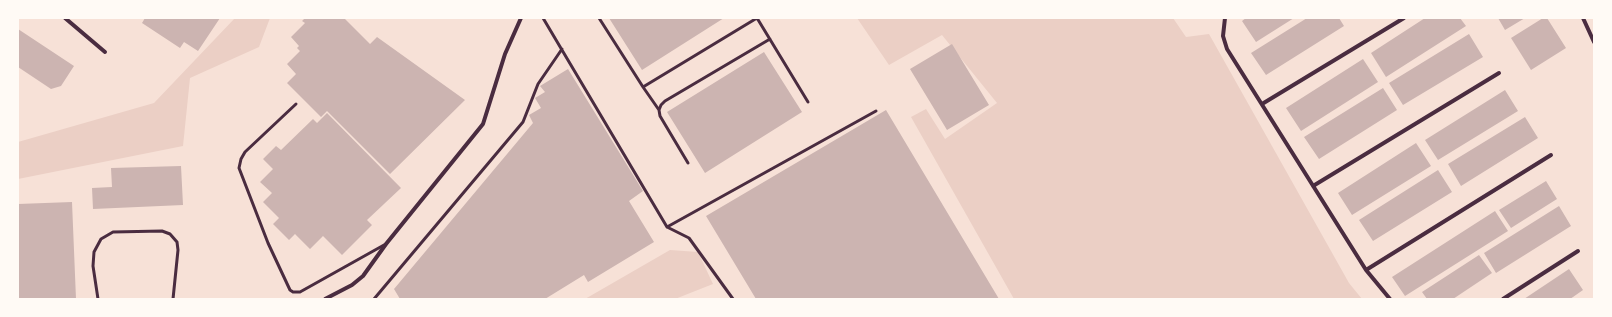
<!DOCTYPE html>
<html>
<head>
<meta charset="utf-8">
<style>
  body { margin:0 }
  #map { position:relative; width:1612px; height:317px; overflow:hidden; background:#f7e1d7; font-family:"Space Grotesk",sans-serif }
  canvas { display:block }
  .frame { position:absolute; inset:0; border:19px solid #fffaf5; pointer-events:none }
</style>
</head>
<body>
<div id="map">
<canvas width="1612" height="317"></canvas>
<div class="frame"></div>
</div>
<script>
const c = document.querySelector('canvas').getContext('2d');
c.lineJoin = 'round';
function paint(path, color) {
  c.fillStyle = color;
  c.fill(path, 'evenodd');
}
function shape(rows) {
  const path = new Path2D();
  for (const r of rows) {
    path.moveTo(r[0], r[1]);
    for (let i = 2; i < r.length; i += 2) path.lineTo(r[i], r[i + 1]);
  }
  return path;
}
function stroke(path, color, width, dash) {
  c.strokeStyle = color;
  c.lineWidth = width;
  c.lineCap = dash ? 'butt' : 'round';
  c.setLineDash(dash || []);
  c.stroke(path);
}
paint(shape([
  [235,18,270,18,259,47,190,78,183,146,18,179,18,142,154,103],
  [857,18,1173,18,1186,37,1209,34,1349,283,1362,299,1014,299,911,117,926,109,945,139,997,103,942,35,889,65],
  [670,250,698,252,713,284,675,299,585,299]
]), '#ebcfc5');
paint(shape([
  [145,18,220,18,198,51,184,42,180,48,142,23],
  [305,18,344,18,370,44,377,37,465,100,390,174,327,111,321,117,287,83,296,74,287,64,300,51,297,48,299,46,291,37,305,23,302,21],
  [609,18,724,18,642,70],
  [1246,18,1294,18,1256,42,1242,21],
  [1307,18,1339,18,1344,26,1266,75,1251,53],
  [1425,18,1460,18,1466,26,1386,77,1371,53],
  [1498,18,1525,18,1505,30],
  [1543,18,1547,18,1566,48,1531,70,1511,38],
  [18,29,74,66,61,86,51,89,18,67],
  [1469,34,1483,57,1403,105,1389,83],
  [952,44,989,105,947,130,910,69],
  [764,52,802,112,705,173,667,112],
  [1363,59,1378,82,1301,131,1286,108],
  [568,69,643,191,629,201,654,242,588,282,584,275,545,299,400,299,394,289,533,123,529,115,541,108,535,98,545,92,540,86],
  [1383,88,1397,110,1319,159,1304,137],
  [1505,90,1518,111,1438,160,1425,140],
  [886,110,999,299,756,299,706,216],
  [327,113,401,188,367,220,372,225,342,255,323,236,310,249,295,234,289,240,273,224,279,218,263,202,272,193,260,182,273,169,263,159,276,146,281,150,313,119,317,123],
  [1525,117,1538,138,1461,186,1448,164],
  [1416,143,1431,166,1352,215,1338,193],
  [181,166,183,205,93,209,92,188,112,187,111,168],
  [1438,170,1452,192,1373,241,1359,220],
  [1546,181,1557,199,1511,228,1499,210],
  [72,202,76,299,18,299,18,204],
  [1559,206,1571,226,1496,273,1484,253],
  [1495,211,1508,231,1405,296,1392,277],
  [1479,255,1492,273,1453,299,1427,299,1422,292],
  [1569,269,1583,290,1573,297,1570,299,1524,299]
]), '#ccb4b1');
stroke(shape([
  [543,18,667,227,689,238,733,299],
  [599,18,643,87],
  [757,18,808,102],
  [296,104,245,152,241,159,239,168,268,243,290,290,293,292,300,292,384,245],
  [659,110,643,87,757,18],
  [688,163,660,116,659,110,661,105,665,101,770,39],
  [667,227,876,111],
  [98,299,93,266,94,252,101,239,113,232,162,231,170,234,177,242,178,250,173,299],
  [374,299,523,122,538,84,562,49]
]), '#4a2c40', 3);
stroke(shape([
  [65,18,105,52],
  [1225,18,1223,36,1227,49,1366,270,1390,299],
  [1583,18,1594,42],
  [1262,104,1404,18],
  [1313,186,1499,73],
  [1366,270,1551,155],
  [325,299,352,285,363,276,386,244,483,124,505,54,521,18],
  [1503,299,1578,251]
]), '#4a2c40', 4);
</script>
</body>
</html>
